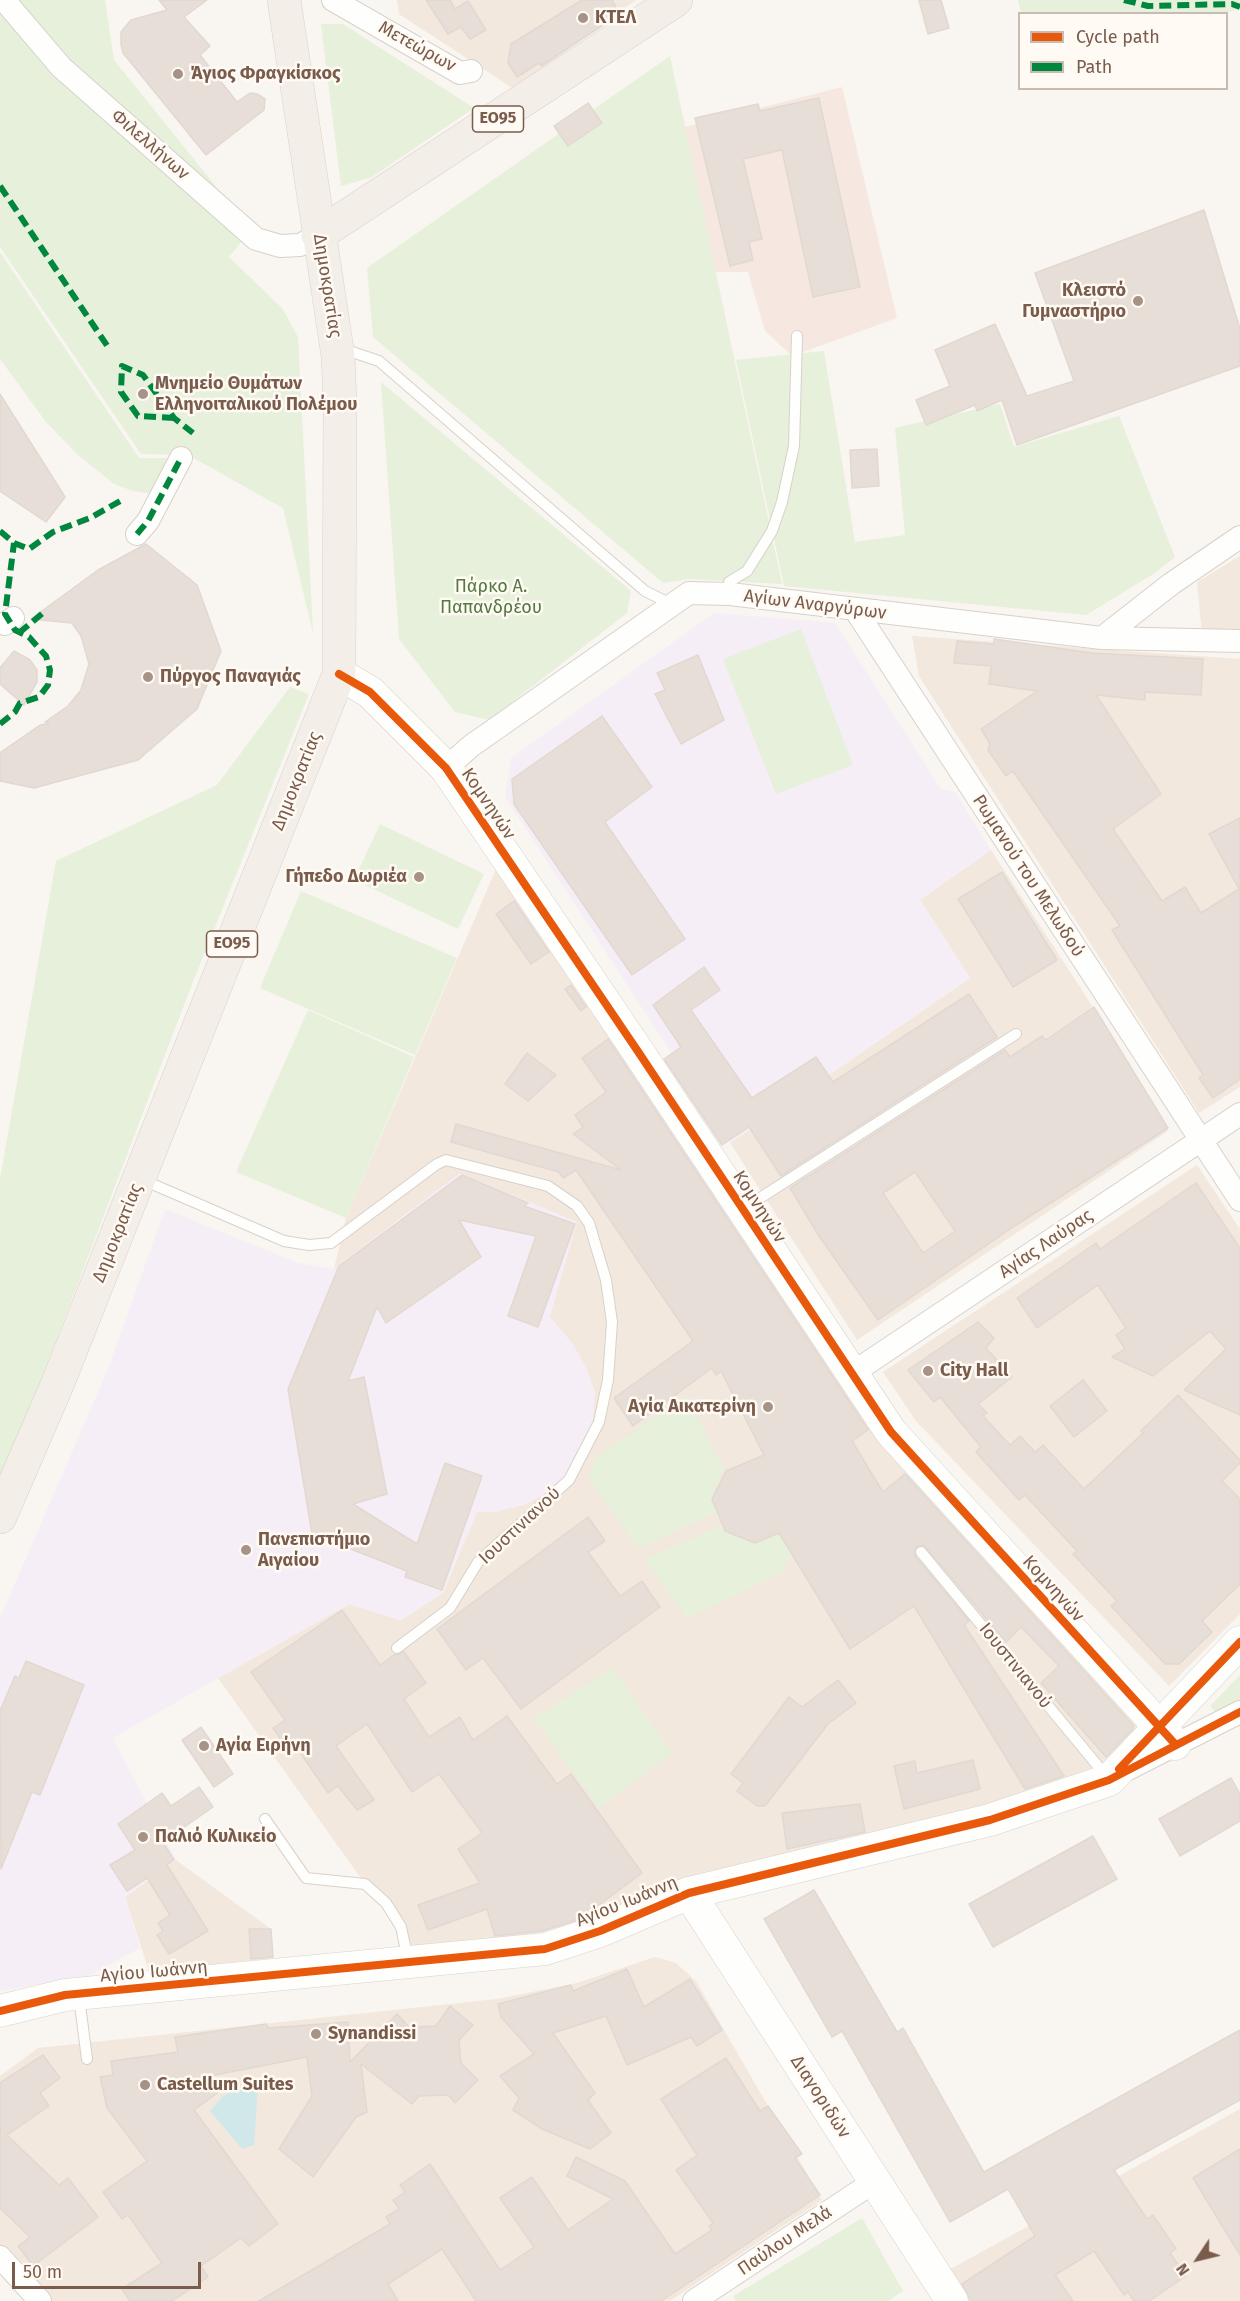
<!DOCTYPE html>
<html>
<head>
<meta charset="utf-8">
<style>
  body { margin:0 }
  #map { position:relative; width:1240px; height:2301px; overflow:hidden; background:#f9f5f0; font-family:"Fira Sans",sans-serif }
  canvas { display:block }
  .legend { position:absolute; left:1018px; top:12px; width:210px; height:78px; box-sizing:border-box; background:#fffaf3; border:2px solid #cabbb1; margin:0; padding:8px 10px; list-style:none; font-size:18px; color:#7a5c4d }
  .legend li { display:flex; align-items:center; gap:12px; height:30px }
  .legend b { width:30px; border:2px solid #cabbb1 }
  .north { position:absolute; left:1168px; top:2229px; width:60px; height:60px; -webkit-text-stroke:4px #fffaf3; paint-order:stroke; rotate:235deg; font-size:16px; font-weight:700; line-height:24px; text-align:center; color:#7a5c4d }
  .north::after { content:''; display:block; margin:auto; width:21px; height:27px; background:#7a5c4d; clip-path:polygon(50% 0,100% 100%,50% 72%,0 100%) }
  .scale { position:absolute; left:12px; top:2262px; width:189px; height:27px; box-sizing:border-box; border:3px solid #7a5c4d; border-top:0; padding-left:8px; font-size:18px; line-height:21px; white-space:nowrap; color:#7a5c4d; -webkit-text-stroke:4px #fffaf3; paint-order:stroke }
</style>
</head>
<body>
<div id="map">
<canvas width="1240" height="2301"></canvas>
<ul class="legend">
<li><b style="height:8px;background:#e8590c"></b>Cycle path</li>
<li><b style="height:8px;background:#00873e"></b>Path</li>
</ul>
<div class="north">N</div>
<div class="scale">50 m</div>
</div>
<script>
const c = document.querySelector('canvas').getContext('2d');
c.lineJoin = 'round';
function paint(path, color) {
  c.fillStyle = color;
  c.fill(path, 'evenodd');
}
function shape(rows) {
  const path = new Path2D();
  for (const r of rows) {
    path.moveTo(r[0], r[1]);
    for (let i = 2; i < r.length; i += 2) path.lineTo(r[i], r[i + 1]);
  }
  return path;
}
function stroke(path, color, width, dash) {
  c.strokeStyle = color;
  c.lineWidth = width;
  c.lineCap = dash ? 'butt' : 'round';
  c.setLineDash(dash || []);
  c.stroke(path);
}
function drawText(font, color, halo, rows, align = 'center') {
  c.font = font + ' "Fira Sans",sans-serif';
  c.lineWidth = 5;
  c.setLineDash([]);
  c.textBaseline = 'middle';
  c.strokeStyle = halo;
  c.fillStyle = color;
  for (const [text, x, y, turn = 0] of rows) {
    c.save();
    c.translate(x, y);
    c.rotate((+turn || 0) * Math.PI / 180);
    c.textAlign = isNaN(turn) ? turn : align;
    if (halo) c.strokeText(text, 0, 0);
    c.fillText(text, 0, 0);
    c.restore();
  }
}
paint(shape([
  [397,0,636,0,514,89,399,14],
  [1240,556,1240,631,1202,634,1197,582],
  [912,636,1240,659,1240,1087,1199,1113,919,676],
  [991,850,1087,998,1168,1131,857,1340,730,1143,970,978,920,900],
  [503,853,851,1374,1159,1727,1109,1780,600,1931,409,1963,401,1927,365,1884,218,1678,349,1604,401,1620,443,1593,477,1512,495,1512,548,1492,578,1466,593,1420,574,1346,550,1317,460,1174,334,1269,346,1218],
  [1197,1165,1240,1229,1240,1614,1169,1686,916,1421,883,1372],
  [176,1860,271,1929,273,1958,149,1971,125,1897],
  [655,1957,676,1963,696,1981,822,2200,670,2301,43,2301,0,2253,0,2076,38,2048,497,1999,577,1983],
  [1240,2109,1240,2301,966,2301,947,2271]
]), '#f2e8de');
paint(shape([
  [842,87,897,318,792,356,765,331,748,272,714,272,681,128]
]), '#f6e8e1');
paint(shape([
  [714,613,835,623,941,789,955,792,991,850,920,900,970,978,730,1143,505,797,511,758],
  [460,1173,577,1222,550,1317,574,1346,586,1367,595,1392,593,1420,576,1463,548,1492,524,1505,495,1512,477,1512,443,1593,400,1620,349,1604,113,1738,176,1860,125,1897,140,1948,88,1976,0,1991,0,1618,108,1369,165,1209,298,1263,333,1269]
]), '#f6eef6');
paint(shape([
  [0,0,105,0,114,60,251,230,229,257,282,308,298,337,313,633,283,508,188,455,141,454,0,247],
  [1018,0,1240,0,1240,8,1223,14,1021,14],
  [321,24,343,24,474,108,372,177,341,186],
  [670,56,782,584,690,579,663,583,373,337,367,268],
  [0,252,139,458,170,458,154,494,133,491,114,484,77,454,46,422,0,359],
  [824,351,855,542,905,535,895,428,1000,404,1014,447,1119,416,1175,557,1155,573,1086,615,784,586,736,360],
  [381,382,631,591,627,613,489,720,455,712,399,639],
  [801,629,853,765,776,794,723,659],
  [290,687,309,694,194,979,25,1422,0,1477,0,1179,56,861,217,785],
  [380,824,484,874,458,929,354,880],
  [301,891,457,958,415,1055,260,988],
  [308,1010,414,1057,346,1218,236,1172],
  [686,1395,724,1470,711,1499,717,1512,638,1549,589,1478,595,1459],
  [823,1514,832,1530,792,1556,780,1574,687,1618,645,1559,723,1525,724,1532,755,1544],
  [613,1667,672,1754,599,1808,534,1719],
  [1240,1675,1240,1706,1220,1717,1210,1706],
  [862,2218,903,2291,888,2301,736,2301,733,2296]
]), '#e7f0db');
paint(shape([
  [258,2086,254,2145,242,2149,210,2111,222,2097,237,2088]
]), '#d0e8ea');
const building = shape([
  [159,0,207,0,184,17,210,46,200,55,237,102,250,93,257,94,265,99,264,110,206,155,123,53,121,45,121,32,131,20,167,10,159,0],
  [426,0,450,0,455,9,468,1,486,30,470,39,461,27,448,34,426,0],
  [582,0,612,0,620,14,541,66,539,63,517,77,508,63,511,44,582,0],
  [919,0,941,0,949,28,928,34,919,0],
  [819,98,860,287,813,297,782,150,743,159,762,239,749,242,753,260,730,266,695,118,758,104,760,111,819,98],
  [588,103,602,123,568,146,554,126,588,103],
  [1204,210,1240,329,1240,366,1017,445,1002,400,977,411,975,405,926,425,916,400,950,386,935,350,995,324,1027,396,1074,381,1035,273,1204,210],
  [0,394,65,497,46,522,0,491,0,394],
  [877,449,879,486,852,488,850,450,877,449],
  [146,544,197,585,221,651,197,709,138,760,34,788,0,781,0,753,40,725,49,724,45,722,68,706,81,690,89,664,81,636,72,623,31,619,98,570,146,544],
  [994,639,1092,653,1203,659,1201,695,1145,692,1145,700,1096,695,1161,794,1113,829,1162,901,1185,887,1201,913,1239,889,1209,834,1240,818,1240,1079,1213,1098,1199,1078,1203,1075,1112,930,1120,926,1013,771,1006,776,988,750,990,744,981,729,1037,691,989,684,991,666,954,663,957,641,994,644,994,639],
  [14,651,30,660,37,670,37,682,24,705,0,684,0,668,14,651],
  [698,655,724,720,681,744,655,694,665,690,657,673,698,655],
  [602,716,652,787,605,822,685,939,632,975,514,804,512,779,602,716],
  [1002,872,1057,960,1013,987,958,899,1002,872],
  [514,901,549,952,531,964,496,914,514,901],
  [704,967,720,990,691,1010,752,1098,816,1057,833,1082,969,994,997,1037,781,1176,749,1127,722,1145,664,1059,681,1047,653,1005,704,967],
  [571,985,586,1007,581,1011,565,989,571,985],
  [1094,1007,1168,1128,1016,1225,878,1320,819,1236,790,1188,1005,1050,1010,1057,1042,1036,1046,1040,1094,1007],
  [915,1172,955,1231,923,1253,883,1193,915,1172],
  [608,1039,868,1430,852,1441,883,1492,905,1474,1133,1725,1133,1729,1106,1757,1041,1683,1059,1666,1021,1627,1006,1642,924,1545,916,1547,915,1556,969,1621,964,1625,1064,1776,1025,1789,914,1606,850,1649,779,1533,755,1543,725,1531,712,1499,726,1471,764,1455,721,1371,716,1375,712,1368,633,1426,614,1398,693,1341,576,1170,563,1178,559,1172,451,1142,456,1124,621,1170,573,1134,583,1127,575,1115,606,1092,582,1058,608,1039],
  [527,1053,556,1075,528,1101,505,1084,527,1053],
  [462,1175,528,1203,524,1206,575,1224,538,1327,508,1316,536,1236,459,1220,481,1257,386,1323,377,1307,348,1381,364,1377,387,1494,353,1504,417,1544,445,1463,482,1476,442,1590,405,1577,407,1571,312,1534,288,1389,339,1266,462,1175],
  [1196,1183,1240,1248,1240,1415,1184,1390,1226,1349,1210,1331,1153,1376,1112,1357,1125,1349,1116,1335,1126,1328,1098,1285,1037,1328,1017,1298,1096,1243,1100,1249,1196,1183],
  [978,1322,994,1338,986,1348,1012,1377,978,1404,987,1413,983,1416,1010,1445,1020,1436,1035,1452,1043,1445,1084,1489,1143,1433,1141,1431,1178,1395,1240,1460,1240,1463,1222,1481,1240,1499,1240,1584,1202,1621,1212,1632,1179,1664,1165,1664,1111,1606,1117,1601,1073,1554,1077,1551,1025,1495,1019,1500,976,1452,981,1447,940,1397,934,1402,908,1370,978,1322],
  [1083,1380,1107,1411,1074,1437,1050,1406,1083,1380],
  [588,1517,605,1541,588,1552,620,1596,642,1581,660,1607,521,1709,483,1658,466,1670,437,1629,588,1517],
  [342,1610,380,1665,394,1655,404,1652,426,1683,404,1699,429,1737,460,1717,473,1740,507,1716,557,1784,571,1774,642,1873,580,1919,541,1931,495,1936,487,1909,428,1930,418,1905,480,1883,458,1849,482,1833,439,1774,412,1792,367,1724,336,1746,374,1800,357,1810,338,1786,328,1793,295,1745,288,1750,273,1728,285,1720,251,1672,342,1610],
  [26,1661,84,1685,40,1795,32,1792,1,1869,0,1711,15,1676,19,1678,26,1661],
  [838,1680,856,1703,828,1724,765,1806,757,1806,737,1791,743,1783,731,1774,789,1697,802,1707,838,1680],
  [201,1727,233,1774,214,1787,182,1740,201,1727],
  [973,1760,980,1789,904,1809,894,1766,915,1761,917,1773,973,1760],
  [1231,1778,1240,1794,1240,1821,1180,1856,1159,1819,1231,1778],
  [199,1787,213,1807,163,1842,174,1860,167,1865,208,1931,169,1954,157,1935,163,1931,158,1923,170,1915,147,1878,127,1891,110,1865,135,1850,118,1824,162,1793,171,1806,199,1787],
  [860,1804,865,1832,787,1849,782,1813,860,1804],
  [1093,1836,1117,1879,993,1947,969,1904,1093,1836],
  [814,1890,897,2032,903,2028,984,2172,1240,2030,1240,2100,1114,2170,1147,2219,1153,2215,1176,2249,1170,2253,1186,2276,1149,2301,1134,2301,1128,2292,1124,2295,1094,2251,1055,2275,1073,2301,971,2301,962,2284,1035,2236,1008,2189,950,2222,842,2031,832,2037,764,1919,814,1890],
  [249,1929,271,1929,273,1957,251,1959,249,1929],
  [627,1969,644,2007,690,1979,722,2030,697,2046,691,2037,627,2065,606,2016,553,2033,595,2093,588,2100,611,2133,590,2149,542,2129,513,2110,519,2098,500,2076,534,2054,501,2017,498,2004,571,1985,573,1991,627,1969],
  [450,2006,473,2025,459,2040,461,2063,478,2080,455,2103,448,2095,419,2096,412,2104,361,2064,367,2112,356,2117,313,2177,279,2149,312,2096,307,2057,210,2076,224,2088,194,2110,278,2224,249,2246,241,2238,201,2266,208,2277,172,2301,130,2301,122,2289,162,2263,128,2215,122,2219,103,2192,147,2161,107,2108,100,2077,113,2075,111,2061,178,2052,175,2037,266,2024,269,2028,348,2022,350,2062,397,2014,409,2027,436,2026,450,2006],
  [43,2055,60,2078,40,2093,49,2106,7,2135,59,2185,68,2178,98,2217,33,2266,18,2246,30,2237,0,2208,0,2083,43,2055],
  [726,2058,760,2111,768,2106,802,2154,795,2158,820,2195,661,2301,476,2301,442,2249,388,2284,398,2301,259,2301,390,2224,386,2217,399,2209,393,2200,405,2192,400,2185,430,2164,500,2270,534,2247,500,2198,532,2177,568,2230,613,2199,567,2176,576,2157,625,2181,675,2254,712,2230,709,2226,713,2223,676,2170,697,2155,661,2099,726,2058],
  [1240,2149,1240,2255,1193,2178,1240,2149]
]);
paint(building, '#e6ded7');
stroke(building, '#e2d8d2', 1.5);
const lane = shape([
  [343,349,379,361,645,591,671,604],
  [730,594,729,582,747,571,772,531,782,502,794,446,797,336],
  [143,1180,284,1241,309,1245,331,1243,437,1164,446,1160,548,1186,577,1206,589,1223,606,1280,612,1322,608,1380,599,1422,569,1480,478,1562,450,1608,397,1648],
  [746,1207,1016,1034],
  [921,1552,1107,1777],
  [265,1819,306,1878,365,1884,386,1903,401,1927,408,1960],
  [79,1997,87,2059]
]);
const street = shape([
  [4,0,61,67,256,239,280,246,300,245,318,235],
  [333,0,460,73,471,71],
  [137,534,148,521,181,458],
  [856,611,1240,1200],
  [5,624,13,618],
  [1102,638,1171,584,1240,537],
  [446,768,471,746,689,593,730,594,1102,638,1240,641],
  [851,1374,1240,1114],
  [1128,1769,1240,1712],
  [0,2257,40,2301],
  [694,2301,875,2181]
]);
const secondary = shape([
  [339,674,370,692,446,768,639,1053,891,1432,1175,1744],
  [689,1893,952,2301],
  [0,2011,65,1995,545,1949,600,1931,689,1893,990,1820,1109,1780,1240,1642]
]);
const primary = shape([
  [318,235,676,0],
  [0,1517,57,1385,339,674,340,401,338,356,284,0]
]);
stroke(lane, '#d7d1cb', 12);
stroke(street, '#d7d1cb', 24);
stroke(secondary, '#d9d2cb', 33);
stroke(primary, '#dad1cc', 34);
stroke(lane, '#fefefd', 10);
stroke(street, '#fefefd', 22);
stroke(secondary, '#fefefd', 32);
stroke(primary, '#f3eee8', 33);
stroke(shape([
  [1124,0,1148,6,1232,4,1240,7],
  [0,186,110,350],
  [174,418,138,416,121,392,122,366,143,375,174,418,193,433],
  [0,531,14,543,29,549,53,532,90,518,122,500],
  [137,534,148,521,181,458],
  [19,633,44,612],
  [0,724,15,712,20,703,39,697,48,685,50,670,46,656,29,637,15,630,5,614,14,543]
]), '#00873e', 6, [12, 6]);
stroke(shape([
  [339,674,370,692,446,768,639,1053,891,1432,1175,1744],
  [1119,1769,1240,1642],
  [0,2011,65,1995,545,1949,600,1931,689,1893,990,1820,1109,1780,1240,1712]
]), '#e8590c', 8);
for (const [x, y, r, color] of [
  [583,18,6,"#a69286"],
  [178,74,6,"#a69286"],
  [1138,301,6,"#a69286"],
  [143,394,6,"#a69286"],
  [148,677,6,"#a69286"],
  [419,877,6,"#a69286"],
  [928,1371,6,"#a69286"],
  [768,1407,6,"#a69286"],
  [246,1550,6,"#a69286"],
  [204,1746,6,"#a69286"],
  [143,1837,6,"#a69286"],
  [316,2034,6,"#a69286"],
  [145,2085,6,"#a69286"]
]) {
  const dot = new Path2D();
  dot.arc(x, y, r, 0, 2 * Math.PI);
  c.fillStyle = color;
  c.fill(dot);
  stroke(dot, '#fffaf3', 2);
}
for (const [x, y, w] of [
  [498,119,51],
  [232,944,51]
]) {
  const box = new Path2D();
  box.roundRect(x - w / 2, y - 13, w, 26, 4.5);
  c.fillStyle = '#fffaf3';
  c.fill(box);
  stroke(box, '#7a5c4d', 1.5);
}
drawText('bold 16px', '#7a5c4d', null, [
  ["ΕΟ95",498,119],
  ["ΕΟ95",232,944]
]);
drawText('bold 18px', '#7a5c4d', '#fffaf3', [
  ["ΚΤΕΛ",595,18],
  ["Άγιος Φραγκίσκος",190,74],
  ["Κλειστό",1126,291,"right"],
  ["Γυμναστήριο",1126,312,"right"],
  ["Μνημείο Θυμάτων",155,384],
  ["Ελληνοιταλικού Πολέμου",155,405],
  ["Πύργος Παναγιάς",160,677],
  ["Γήπεδο Δωριέα",407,877,"right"],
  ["City Hall",940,1371],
  ["Αγία Αικατερίνη",756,1407,"right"],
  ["Πανεπιστήμιο",258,1540],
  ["Αιγαίου",258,1561],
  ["Αγία Ειρήνη",216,1746],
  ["Παλιό Κυλικείο",155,1837],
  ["Synandissi",328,2034],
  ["Castellum Suites",157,2085]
], 'left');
drawText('18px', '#7a5c4d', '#fffaf3', [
  ["Μετεώρων",417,47,29],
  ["Φιλελλήνων",150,145,41],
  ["Δημοκρατίας",327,286,81],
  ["Αγίων Αναργύρων",815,605,7],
  ["Δημοκρατίας",297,781,-68],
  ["Κομνηνών",488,804,56],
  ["Ρωμανού του Μελωδού",1028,876,57],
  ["Κομνηνών",759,1207,57],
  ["Δημοκρατίας",118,1233,-68],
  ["Αγίας Λαύρας",1046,1244,-34],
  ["Ιουστινιανού",520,1526,-43],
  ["Κομνηνών",1053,1589,48],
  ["Ιουστινιανού",1015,1666,51],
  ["Αγίου Ιωάννη",627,1902,-22],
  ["Αγίου Ιωάννη",154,1972,-5],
  ["Διαγοριδών",820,2097,57],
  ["Παύλου Μελά",785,2241,-34]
]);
drawText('18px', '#537a41', '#fffaf3', [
  ["Πάρκο Α.",491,587],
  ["Παπανδρέου",491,608]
]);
</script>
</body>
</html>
